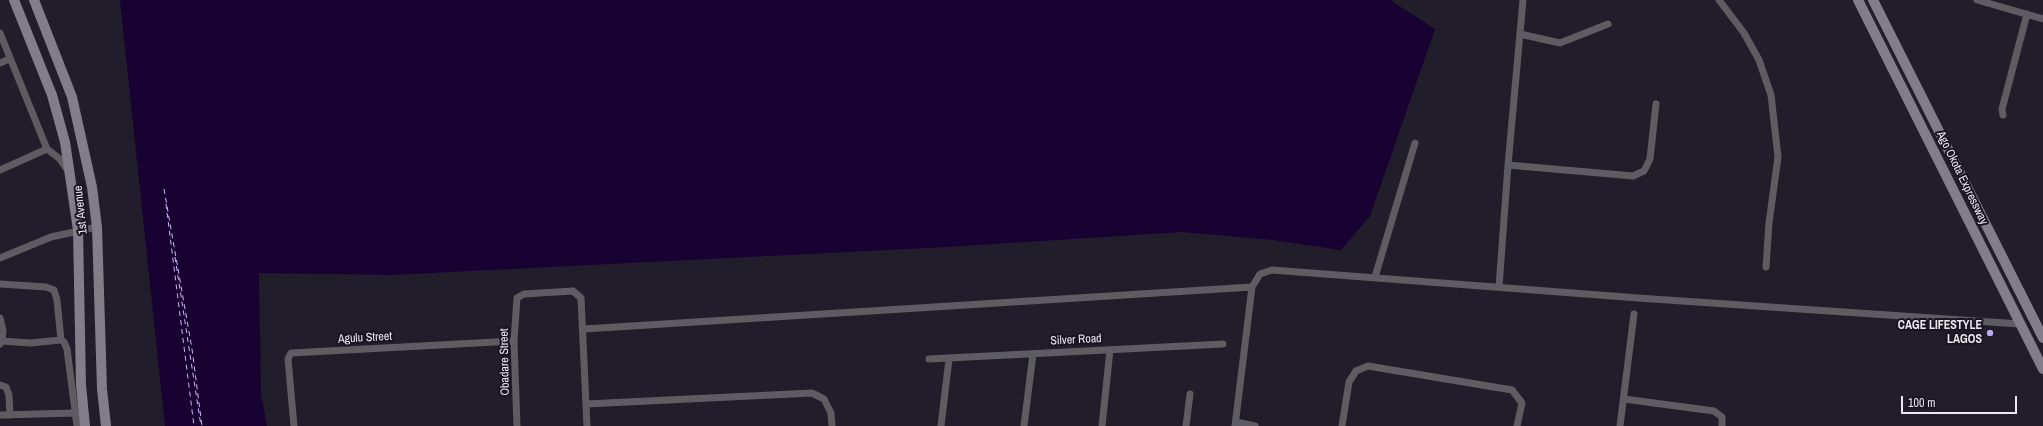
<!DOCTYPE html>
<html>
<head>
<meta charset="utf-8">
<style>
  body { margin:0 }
  #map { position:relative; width:2043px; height:426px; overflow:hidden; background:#211d2a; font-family:"Archivo Narrow",sans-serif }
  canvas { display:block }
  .scale { position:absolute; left:1901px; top:396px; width:116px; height:18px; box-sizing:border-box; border:2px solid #eae8f1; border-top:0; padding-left:5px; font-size:12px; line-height:14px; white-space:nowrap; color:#eae8f1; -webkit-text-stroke:3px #181421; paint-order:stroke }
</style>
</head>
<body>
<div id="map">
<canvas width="2043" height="426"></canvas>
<div class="scale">100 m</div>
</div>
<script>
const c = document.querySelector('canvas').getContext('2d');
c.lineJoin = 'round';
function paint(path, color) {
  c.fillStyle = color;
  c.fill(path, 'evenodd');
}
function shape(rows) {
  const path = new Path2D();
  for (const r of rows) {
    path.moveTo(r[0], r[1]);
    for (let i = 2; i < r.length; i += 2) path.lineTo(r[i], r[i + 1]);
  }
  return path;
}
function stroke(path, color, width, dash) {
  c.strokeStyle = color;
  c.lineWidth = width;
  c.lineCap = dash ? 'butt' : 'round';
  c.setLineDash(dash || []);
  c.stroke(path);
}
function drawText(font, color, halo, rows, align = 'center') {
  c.font = font + ' "Archivo Narrow",sans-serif';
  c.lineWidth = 4;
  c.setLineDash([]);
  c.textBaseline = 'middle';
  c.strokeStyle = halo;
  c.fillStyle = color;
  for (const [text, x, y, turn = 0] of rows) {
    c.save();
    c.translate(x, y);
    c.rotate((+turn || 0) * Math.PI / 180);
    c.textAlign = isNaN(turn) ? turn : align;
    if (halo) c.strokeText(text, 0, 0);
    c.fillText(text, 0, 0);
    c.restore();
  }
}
paint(shape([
  [120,0,1390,0,1435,29,1370,216,1341,250,1273,240,1182,232,946,247,391,275,259,273,261,394,267,426,165,426]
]), '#170232');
stroke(shape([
  [164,189,192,349,202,426],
  [166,204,194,426],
  [175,257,201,426]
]), '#cbb7fa', 1, [5, 4]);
stroke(shape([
  [1719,0,1744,33,1759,60,1771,95,1778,157,1769,223,1766,267],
  [1977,0,2043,19],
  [0,33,47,149,60,159,68,171],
  [1520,34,1560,43,1608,24],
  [0,63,9,59],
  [2003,115,2002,109,2027,14],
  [1508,165,1633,176,1644,171,1650,159,1656,104],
  [0,170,47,149],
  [0,258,51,237,97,227],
  [1375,277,1415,143],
  [0,284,46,287,54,290,57,300,61,340],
  [1499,287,1508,165,1523,0],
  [0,318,3,330,2,341,0,344],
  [584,329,1252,287],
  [2,341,30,343,61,340,64,342,67,349,77,426],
  [929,359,1223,344],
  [0,385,6,387,9,395,10,415],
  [1624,399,1714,411,1722,417,1722,426],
  [586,404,812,393,824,399,831,413,832,426],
  [0,415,75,413],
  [1236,422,1255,426],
  [294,426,288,359,291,353,514,341],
  [517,426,514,341,517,298,524,294,573,291,581,298,587,426],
  [941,426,949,359],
  [1024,426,1033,354],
  [1102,426,1110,350],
  [1186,426,1190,394],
  [1235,426,1252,287,1260,274,1272,270,1638,298,2020,324],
  [1342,426,1349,382,1356,371,1368,366,1512,390,1522,403,1517,426],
  [1620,426,1634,314]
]), '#5e5c63', 7);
stroke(shape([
  [14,0,52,95,65,142,78,230,81,385,85,426],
  [34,0,72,97,92,187,97,227,102,389,106,426],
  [1858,0,2043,369],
  [1873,0,2043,338]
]), '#817e8a', 10);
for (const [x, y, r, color] of [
  [1990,333,4,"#bfa8f4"]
]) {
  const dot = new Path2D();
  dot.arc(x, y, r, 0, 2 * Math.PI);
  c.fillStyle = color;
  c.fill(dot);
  stroke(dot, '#181421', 1.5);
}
drawText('12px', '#eae8f1', '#181421', [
  ["Ago Okota Expressway",1962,178,64],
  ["1st Avenue",81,210,-96],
  ["Agulu Street",365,338,-3],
  ["Silver Road",1076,340,-3],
  ["Obadare Street",505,362,-91]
]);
drawText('bold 12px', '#eae8f1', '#181421', [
  ["CAGE LIFESTYLE",1982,326],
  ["LAGOS",1982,340]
], 'right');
</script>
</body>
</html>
